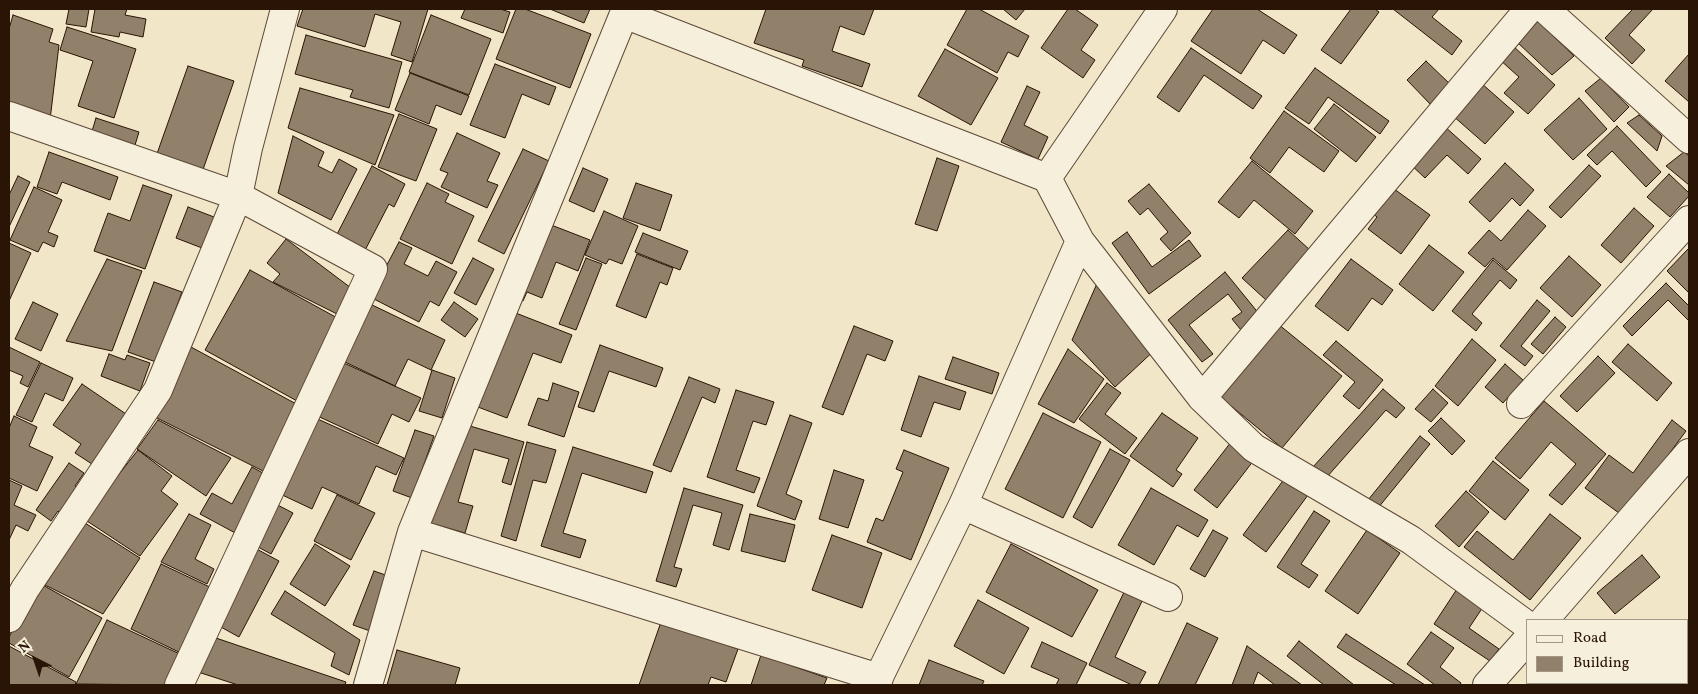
<!DOCTYPE html>
<html>
<head>
<meta charset="utf-8">
<style>
  body { margin:0 }
  #map { position:relative; width:1698px; height:694px; overflow:hidden; background:#f1e6c8; font-family:Vollkorn,serif }
  canvas { display:block }
  .frame { position:absolute; inset:0; border:10px solid #2a1405; pointer-events:none }
  .legend { position:absolute; left:1526px; top:619px; width:162px; height:65px; box-sizing:border-box; background:#f6efdb; border:1px solid #a49785; margin:0; padding:6px 9px; list-style:none; font-size:15px; color:#2a1405 }
  .legend li { display:flex; align-items:center; gap:10px; height:25px }
  .legend b { width:25px; border:1px solid #a49785 }
  .north { position:absolute; left:10px; top:634px; width:50px; height:50px; -webkit-text-stroke:4px #f6efdb; paint-order:stroke; rotate:319deg; font-size:14px; font-weight:700; line-height:20px; text-align:center; color:#2a1405 }
  .north::after { content:''; display:block; margin:auto; width:18px; height:22px; background:#2a1405; clip-path:polygon(50% 0,100% 100%,50% 72%,0 100%) }
</style>
</head>
<body>
<div id="map">
<canvas width="1698" height="694"></canvas>
<div class="frame"></div>
<ul class="legend">
<li><b style="height:6px;background:#f6efdb"></b>Road</li>
<li><b style="height:14px;background:#91816a"></b>Building</li>
</ul>
<div class="north">N</div>
</div>
<script>
const c = document.querySelector('canvas').getContext('2d');
c.lineJoin = 'round';
function paint(path, color) {
  c.fillStyle = color;
  c.fill(path, 'evenodd');
}
function shape(rows) {
  const path = new Path2D();
  for (const r of rows) {
    path.moveTo(r[0], r[1]);
    for (let i = 2; i < r.length; i += 2) path.lineTo(r[i], r[i + 1]);
  }
  return path;
}
function stroke(path, color, width, dash) {
  c.strokeStyle = color;
  c.lineWidth = width;
  c.lineCap = dash ? 'butt' : 'round';
  c.setLineDash(dash || []);
  c.stroke(path);
}
const building = shape([
  [69,9,89,9,86,27,66,24,69,9],
  [95,9,127,9,125,15,146,19,143,37,120,32,119,37,91,32,95,9],
  [303,9,428,9,412,62,391,55,401,22,375,14,365,47,297,26,303,9],
  [465,9,500,9,510,12,503,33,461,18,465,9],
  [516,9,525,9,591,34,570,88,496,59,516,9],
  [550,9,590,9,584,23,550,9],
  [766,9,874,9,864,35,840,26,832,51,870,64,862,87,802,66,804,60,754,43,766,9],
  [967,9,979,9,1029,36,1018,57,1008,52,997,73,947,45,967,9],
  [1003,9,1025,9,1016,20,1003,9],
  [1068,9,1075,9,1098,25,1081,50,1095,60,1083,78,1041,48,1068,9],
  [1213,9,1257,9,1297,35,1284,54,1263,40,1241,74,1191,41,1213,9],
  [1351,9,1375,9,1379,12,1341,64,1321,50,1351,9],
  [1393,9,1439,9,1432,17,1462,41,1452,55,1393,9],
  [1633,9,1653,9,1629,35,1645,50,1632,64,1605,38,1633,9],
  [13,15,53,29,49,42,59,45,50,120,9,108,9,29,13,15],
  [431,15,491,39,469,95,409,72,431,15],
  [1538,21,1574,56,1552,75,1517,42,1538,21],
  [67,27,136,49,114,118,78,106,93,61,60,50,67,27],
  [306,35,402,62,389,108,350,97,353,90,295,74,306,35],
  [1512,45,1555,85,1528,114,1504,93,1519,77,1499,59,1512,45],
  [1191,48,1262,96,1253,109,1204,75,1179,112,1157,97,1191,48],
  [945,49,998,78,971,125,918,96,945,49],
  [1689,54,1689,102,1665,81,1689,54],
  [1426,61,1451,85,1431,105,1407,80,1426,61],
  [495,64,556,87,549,105,522,94,505,138,470,125,495,64],
  [188,66,234,81,199,181,153,165,188,66],
  [1315,68,1389,121,1380,134,1328,97,1309,124,1285,108,1315,68],
  [410,73,469,96,461,115,436,105,429,124,395,110,410,73],
  [1601,78,1629,107,1614,122,1585,91,1601,78],
  [1481,83,1514,112,1485,144,1452,115,1481,83],
  [1027,86,1040,92,1024,125,1048,137,1038,159,1001,142,1027,86],
  [300,88,394,115,375,165,288,128,300,88],
  [1579,98,1607,129,1573,160,1544,130,1579,98],
  [1334,104,1376,137,1356,162,1314,129,1334,104],
  [1284,111,1339,151,1324,172,1289,147,1270,173,1250,158,1284,111],
  [399,114,437,129,416,181,378,167,399,114],
  [1639,115,1662,136,1657,151,1627,123,1639,115],
  [96,118,139,132,132,155,89,141,96,118],
  [1443,125,1481,159,1468,174,1447,155,1425,178,1409,163,1443,125],
  [1617,126,1661,172,1646,187,1612,151,1597,165,1587,155,1617,126],
  [457,133,500,153,487,181,498,185,487,208,441,187,448,173,440,170,457,133],
  [293,136,324,152,318,166,332,173,339,159,357,169,331,220,278,193,293,136],
  [523,149,549,161,504,254,478,241,523,149],
  [49,152,118,177,110,200,62,182,57,194,37,187,49,152],
  [1684,152,1689,156,1689,185,1666,166,1684,152],
  [937,158,959,166,937,231,915,224,937,158],
  [1252,161,1313,211,1295,234,1254,200,1239,218,1218,202,1252,161],
  [1505,163,1534,190,1520,206,1512,198,1490,222,1469,202,1505,163],
  [1589,165,1601,176,1561,218,1549,207,1589,165],
  [372,166,405,184,394,207,389,204,361,258,332,244,372,166],
  [583,168,608,179,594,212,569,201,583,168],
  [1669,174,1689,193,1689,196,1670,217,1647,197,1669,174],
  [18,176,30,182,9,227,9,195,18,176],
  [427,183,449,194,445,202,474,216,452,264,400,239,427,183],
  [636,183,672,195,660,231,623,218,636,183],
  [1149,184,1191,233,1171,251,1160,239,1168,232,1148,208,1140,215,1128,201,1149,184],
  [143,185,172,195,145,269,94,251,108,213,130,221,143,185],
  [1390,186,1430,215,1401,254,1368,229,1377,217,1371,212,1390,186],
  [34,187,62,200,48,232,58,236,54,247,43,242,38,252,10,240,34,187],
  [188,207,214,217,202,248,176,238,188,207],
  [1634,208,1654,226,1621,263,1601,245,1634,208],
  [1528,210,1546,226,1507,270,1493,258,1485,267,1468,253,1489,230,1501,241,1528,210],
  [604,211,638,226,622,264,609,259,606,264,585,255,604,211],
  [546,223,590,240,578,271,556,262,542,298,527,292,523,301,516,298,546,223],
  [1288,230,1311,251,1266,300,1242,278,1288,230],
  [1127,232,1152,267,1189,240,1201,256,1149,294,1112,243,1127,232],
  [643,233,688,251,680,270,635,252,643,233],
  [286,239,359,294,343,317,273,282,280,274,267,263,286,239],
  [399,242,412,248,404,264,428,276,436,261,457,272,439,306,430,301,419,322,370,297,399,242],
  [9,243,31,253,9,301,9,243],
  [1429,245,1464,272,1433,311,1399,284,1429,245],
  [1689,248,1689,291,1688,292,1667,271,1689,248],
  [637,254,673,268,667,285,660,282,646,318,616,306,637,254],
  [1569,256,1601,285,1572,317,1540,288,1569,256],
  [473,258,494,269,476,305,454,293,473,258],
  [586,258,602,264,576,330,559,324,586,258],
  [107,259,142,271,112,351,66,341,107,259],
  [1351,259,1393,290,1382,305,1372,298,1348,331,1315,306,1351,259],
  [1493,260,1517,280,1510,289,1500,280,1472,314,1482,323,1476,331,1452,311,1493,260],
  [250,270,341,320,297,401,205,350,250,270],
  [1225,272,1260,315,1241,330,1232,319,1242,312,1228,294,1189,325,1213,354,1202,362,1168,320,1225,272],
  [1099,279,1157,348,1115,387,1072,340,1099,279],
  [154,282,182,292,156,362,128,352,154,282],
  [1666,283,1689,306,1689,321,1668,300,1632,336,1623,326,1666,283],
  [1537,300,1550,311,1521,346,1533,356,1525,366,1500,346,1537,300],
  [33,302,58,314,41,351,15,339,33,302],
  [454,302,478,319,465,337,441,320,454,302],
  [368,303,445,340,431,370,408,359,395,386,341,360,368,303],
  [508,310,572,335,561,363,533,353,507,418,470,404,508,310],
  [1555,317,1566,327,1543,354,1531,344,1555,317],
  [1278,324,1342,376,1282,448,1219,396,1278,324],
  [854,326,893,341,885,361,867,354,843,415,822,407,854,326],
  [1472,339,1496,360,1458,406,1435,386,1472,339],
  [1336,341,1383,380,1359,409,1343,396,1355,382,1323,355,1336,341],
  [1628,344,1672,383,1657,401,1612,362,1628,344],
  [600,345,663,368,656,387,609,371,594,412,578,407,600,345],
  [9,347,40,362,28,387,20,383,23,376,9,370,9,347],
  [191,347,300,406,267,473,155,417,191,347],
  [1068,349,1104,379,1074,423,1038,404,1068,349],
  [109,354,125,360,127,355,150,363,140,391,101,376,109,354],
  [1598,356,1615,373,1577,412,1560,396,1598,356],
  [953,357,999,373,992,394,945,379,953,357],
  [335,359,421,398,409,422,392,414,378,444,311,413,335,359],
  [41,363,73,378,63,401,45,393,32,422,16,415,41,363],
  [1505,364,1523,380,1503,403,1485,387,1505,364],
  [432,370,455,378,442,418,419,411,432,370],
  [919,376,966,392,960,410,934,402,921,437,901,430,919,376],
  [689,377,720,389,715,403,702,397,671,472,653,465,689,377],
  [553,383,579,392,564,437,528,425,538,398,548,401,553,383],
  [1107,383,1121,393,1105,414,1137,438,1125,454,1079,419,1107,383],
  [82,384,129,416,95,466,75,453,81,444,53,425,82,384],
  [1383,389,1405,408,1396,418,1386,410,1326,478,1313,467,1383,389],
  [1433,389,1448,403,1431,422,1415,409,1433,389],
  [736,390,774,402,766,425,753,421,736,470,760,478,754,493,707,477,736,390],
  [1544,401,1606,454,1562,505,1549,495,1576,464,1551,442,1520,479,1495,458,1544,401],
  [1043,413,1101,442,1063,518,1005,489,1043,413],
  [1162,413,1198,438,1176,470,1182,474,1173,487,1130,456,1162,413],
  [790,415,812,423,786,494,802,501,795,520,757,506,790,415],
  [14,416,37,427,29,446,53,457,37,491,9,478,9,428,14,416],
  [311,416,404,458,396,475,376,466,359,504,322,487,312,509,276,492,311,416],
  [1441,418,1465,441,1452,455,1428,431,1441,418],
  [158,420,231,458,206,496,137,449,158,420],
  [1672,420,1686,431,1623,516,1585,488,1609,455,1633,473,1672,420],
  [460,423,524,442,511,485,502,482,509,459,474,449,458,502,473,506,465,533,430,523,460,423],
  [415,430,434,436,412,498,393,491,415,430],
  [1420,436,1430,444,1378,508,1368,500,1420,436],
  [527,442,556,450,546,483,533,480,516,541,501,536,527,442],
  [1231,442,1254,460,1217,508,1194,490,1231,442],
  [573,447,653,472,646,493,582,473,563,533,586,540,580,558,541,546,573,447],
  [1110,449,1130,460,1092,528,1073,517,1110,449],
  [138,450,172,476,161,491,178,504,140,556,84,519,138,450],
  [904,450,949,468,911,560,867,542,876,518,883,521,903,472,896,469,904,450],
  [1493,461,1529,490,1505,520,1469,491,1493,461],
  [69,463,84,473,75,486,83,491,65,516,58,511,51,521,36,510,69,463],
  [252,467,270,477,239,535,200,514,212,493,232,504,252,467],
  [834,470,864,480,848,528,819,519,834,470],
  [1285,478,1308,495,1266,552,1243,535,1285,478],
  [9,480,22,486,14,505,36,515,28,531,16,525,9,540,9,480],
  [684,488,743,505,729,550,713,545,722,513,693,505,674,567,682,569,676,587,656,581,684,488],
  [1151,488,1208,520,1198,537,1177,525,1154,565,1118,545,1151,488],
  [1466,491,1489,512,1459,547,1435,526,1466,491],
  [337,495,375,513,351,560,314,541,337,495],
  [268,500,293,513,271,554,247,541,268,500],
  [1314,511,1330,521,1301,564,1318,575,1309,588,1277,567,1314,511],
  [189,514,211,525,195,559,214,569,207,584,161,562,189,514],
  [750,514,795,525,785,562,741,551,750,514],
  [1550,514,1581,538,1530,600,1464,547,1477,531,1513,560,1550,514],
  [85,523,140,558,103,614,45,585,85,523],
  [1213,530,1228,538,1205,577,1190,569,1213,530],
  [1367,530,1400,553,1358,614,1325,591,1367,530],
  [832,535,882,553,862,608,812,590,832,535],
  [315,544,350,566,325,606,290,584,315,544],
  [1011,544,1098,590,1072,637,986,592,1011,544],
  [251,546,279,561,239,637,210,621,251,546],
  [1642,555,1660,577,1615,614,1597,593,1642,555],
  [161,564,216,590,185,655,131,629,161,564],
  [374,571,394,578,373,632,353,625,374,571],
  [39,583,102,618,69,677,9,643,9,637,39,583],
  [1127,586,1145,595,1115,657,1146,672,1139,685,1132,685,1089,665,1127,586],
  [1459,586,1485,604,1469,628,1499,649,1490,661,1434,624,1459,586],
  [285,591,360,640,349,675,331,666,335,653,271,614,285,591],
  [978,600,1029,628,1004,674,954,646,978,600],
  [107,620,184,656,170,685,76,684,107,620],
  [661,622,738,649,726,682,711,677,708,685,639,685,661,622],
  [1187,623,1218,638,1195,685,1158,685,1187,623],
  [1431,632,1454,648,1440,667,1461,683,1460,685,1435,685,1407,664,1431,632],
  [1346,634,1425,685,1396,685,1337,647,1346,634],
  [210,636,346,682,345,685,238,685,198,672,210,636],
  [1299,641,1354,685,1324,685,1287,656,1299,641],
  [1042,642,1087,663,1076,685,1056,685,1059,679,1031,667,1042,642],
  [9,646,76,682,75,685,9,685,9,646],
  [1247,646,1302,685,1275,685,1258,672,1253,685,1232,685,1247,646],
  [397,650,460,668,455,685,387,685,397,650],
  [761,655,827,678,824,685,751,685,761,655],
  [929,660,984,681,982,685,919,685,929,660],
  [1627,683,1666,683,1668,685,1624,685,1627,683]
]);
paint(building, '#91816a');
stroke(building, '#2a1405', 1);
const minor = shape([
  [1545,9,1689,139],
  [624,14,1047,178],
  [9,116,238,196,373,269,179,685],
  [1080,241,1202,398,1254,448,1411,540,1527,625],
  [1202,398,1529,9],
  [1521,404,1689,220],
  [963,505,1168,597],
  [412,532,879,678],
  [9,618,25,589,158,390,238,196,248,148,285,9],
  [1544,620,1689,453],
  [1570,683,1572,685],
  [368,685,412,532,626,9],
  [875,685,963,505,1080,241,1047,178,1163,9],
  [1487,685,1527,640]
]);
stroke(minor, '#5c4836', 30);
stroke(minor, '#f6efdb', 28);
</script>
</body>
</html>
